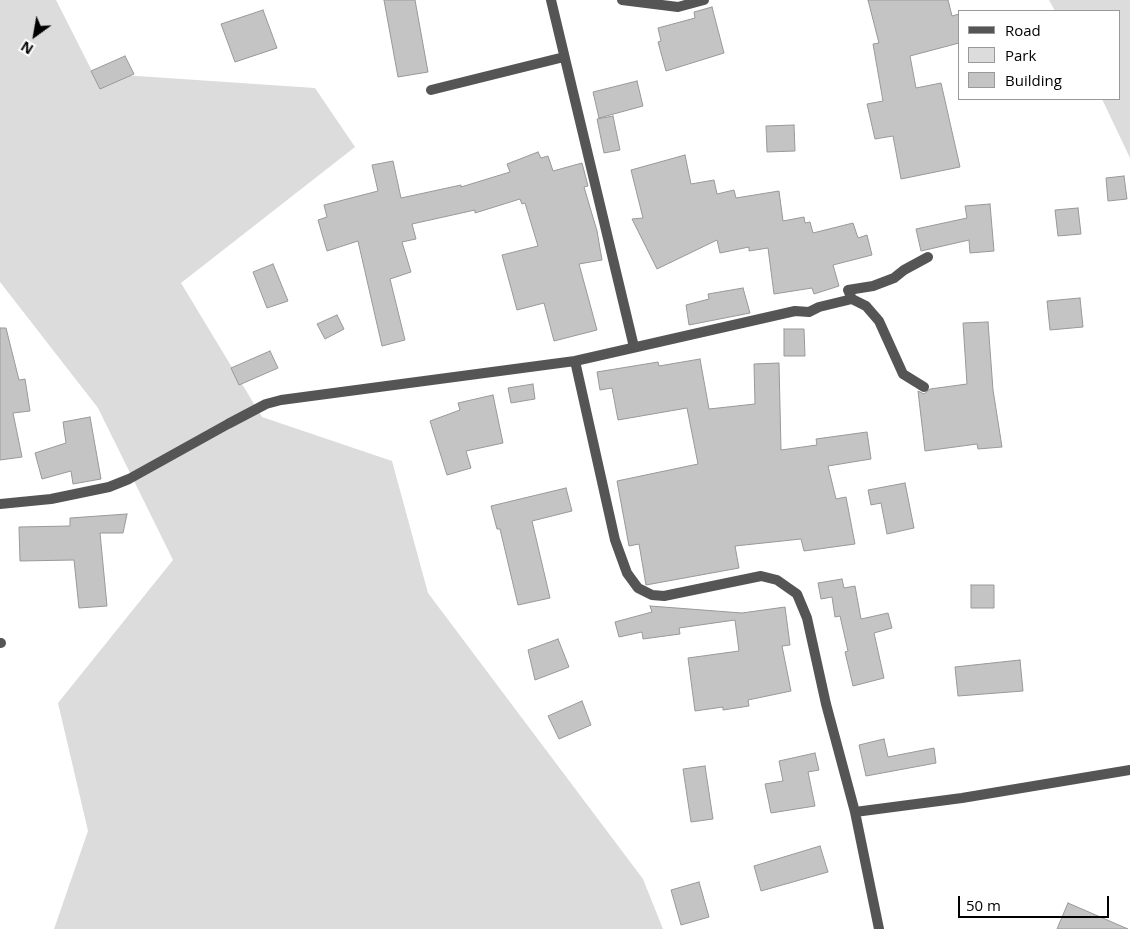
<!DOCTYPE html>
<html>
<head>
<meta charset="utf-8">
<style>
  body { margin:0 }
  #map { position:relative; width:1130px; height:929px; overflow:hidden; background:#fff; font-family:"Open Sans",sans-serif }
  canvas { display:block }
  .legend { position:absolute; left:958px; top:10px; width:162px; height:90px; box-sizing:border-box; background:#fff; border:1px solid #999; margin:0; padding:6px 9px; list-style:none; font-size:15px; color:#000 }
  .legend li { display:flex; align-items:center; gap:10px; height:25px }
  .legend b { width:25px; border:1px solid #999 }
  .north { position:absolute; left:10px; top:10px; width:50px; height:50px; -webkit-text-stroke:4px #fff; paint-order:stroke; rotate:212deg; font-size:14px; font-weight:700; line-height:20px; text-align:center; color:#000 }
  .north::after { content:''; display:block; margin:auto; width:18px; height:22px; background:#000; clip-path:polygon(50% 0,100% 100%,50% 72%,0 100%) }
  .scale { position:absolute; left:958px; top:896px; width:151px; height:22px; box-sizing:border-box; border:2px solid #000; border-top:0; padding-left:6px; font-size:15px; line-height:18px; white-space:nowrap; color:#000; -webkit-text-stroke:4px #fff; paint-order:stroke }
</style>
</head>
<body>
<div id="map">
<canvas width="1130" height="929"></canvas>
<ul class="legend">
<li><b style="height:6px;background:#555"></b>Road</li>
<li><b style="height:14px;background:#dcdcdc"></b>Park</li>
<li><b style="height:14px;background:#c4c4c4"></b>Building</li>
</ul>
<div class="north">N</div>
<div class="scale">50 m</div>
</div>
<script>
const c = document.querySelector('canvas').getContext('2d');
c.lineJoin = 'round';
function paint(path, color) {
  c.fillStyle = color;
  c.fill(path, 'evenodd');
}
function shape(rows) {
  const path = new Path2D();
  for (const r of rows) {
    path.moveTo(r[0], r[1]);
    for (let i = 2; i < r.length; i += 2) path.lineTo(r[i], r[i + 1]);
  }
  return path;
}
function stroke(path, color, width, dash) {
  c.strokeStyle = color;
  c.lineWidth = width;
  c.lineCap = dash ? 'butt' : 'round';
  c.setLineDash(dash || []);
  c.stroke(path);
}
paint(shape([
  [0,0,56,0,93,73,315,88,355,147,181,283,262,417,392,461,428,593,643,879,663,929,54,929,88,831,58,703,173,560,98,408,0,282],
  [1049,0,1130,0,1130,158,1102,99,1119,99,1119,11,1055,11]
]), '#dcdcdc');
const building = shape([
  [384,0,415,0,428,72,398,77,384,0],
  [868,0,948,0,952,16,959,14,959,43,910,56,916,88,941,83,960,167,901,179,893,136,875,139,867,104,883,101,873,44,879,43,868,0],
  [712,7,724,53,666,71,658,42,661,41,658,28,695,18,694,12,712,7],
  [263,10,277,48,235,62,221,24,263,10],
  [125,56,134,74,100,89,91,71,125,56],
  [637,81,643,106,599,118,593,92,637,81],
  [613,116,620,150,604,153,597,119,613,116],
  [794,125,795,151,767,152,766,126,794,125],
  [538,152,541,158,548,156,553,171,582,163,588,186,584,187,597,231,602,260,579,264,597,330,554,341,544,303,517,310,502,255,538,246,525,203,522,204,520,199,475,213,475,210,412,224,416,239,402,242,411,272,390,279,405,340,382,346,358,241,327,251,318,220,327,217,324,205,378,191,372,165,393,161,401,198,461,185,461,187,510,172,507,164,538,152],
  [685,155,691,184,714,180,717,194,734,190,736,198,779,191,783,221,804,217,805,223,810,222,813,233,853,223,858,238,867,235,872,255,833,265,839,286,814,294,812,288,774,294,768,248,749,251,749,247,720,253,717,240,657,269,632,219,643,218,631,170,685,155],
  [1124,176,1127,199,1108,201,1106,178,1124,176],
  [990,204,994,251,970,253,969,240,921,251,916,229,967,218,965,206,990,204],
  [1078,208,1081,234,1058,236,1055,210,1078,208],
  [273,264,288,301,267,308,253,272,273,264],
  [743,288,750,313,689,325,686,305,709,299,708,294,743,288],
  [1080,298,1083,327,1050,330,1047,301,1080,298],
  [337,315,344,329,325,339,317,324,337,315],
  [988,322,993,390,1002,447,978,449,977,444,925,451,918,391,924,394,930,389,967,384,963,323,988,322],
  [0,328,6,328,19,380,25,379,30,411,13,413,22,457,0,460,0,328],
  [784,329,804,329,805,356,784,356,784,329],
  [270,351,278,368,239,385,231,368,270,351],
  [700,359,709,409,755,404,754,364,779,363,781,450,817,445,816,439,867,432,871,459,828,466,836,499,846,497,855,544,804,551,801,539,735,546,739,568,646,585,639,544,629,546,617,481,698,464,687,408,618,420,612,388,600,390,597,372,658,362,659,366,700,359],
  [533,384,535,399,511,403,508,388,533,384],
  [493,395,503,443,466,451,471,468,447,475,430,421,460,410,458,403,493,395],
  [90,417,101,479,73,484,71,471,42,479,35,453,66,443,63,422,90,417],
  [905,483,914,528,887,534,881,503,871,505,868,490,905,483],
  [566,488,572,511,532,521,550,598,518,605,500,529,497,529,491,506,566,488],
  [127,514,123,533,100,533,107,606,79,608,74,560,20,561,19,527,70,526,70,518,127,514],
  [842,579,844,588,855,586,861,619,888,613,892,628,874,633,884,678,853,686,845,652,848,651,840,616,835,617,832,597,821,599,818,583,842,579],
  [971,585,994,585,994,608,971,608,971,585],
  [650,606,742,613,785,607,790,645,782,646,791,691,748,700,749,706,723,710,723,707,695,711,688,658,739,651,735,620,679,628,680,634,643,639,642,632,619,637,615,622,652,612,650,606],
  [558,639,569,667,535,680,528,650,558,639],
  [1020,660,1023,691,958,696,955,667,1020,660],
  [582,701,591,725,559,739,548,716,582,701],
  [884,739,888,757,934,748,936,763,866,776,859,745,884,739],
  [815,753,819,770,808,772,815,806,771,813,765,784,783,781,779,761,815,753],
  [705,766,713,819,691,822,683,769,705,766],
  [820,846,828,872,761,891,754,866,820,846],
  [699,882,709,917,681,925,671,890,699,882],
  [1068,903,1128,929,1057,929,1068,903]
]);
paint(building, '#c4c4c4');
stroke(building, '#999', 1);
stroke(shape([
  [551,0,634,347],
  [622,0,678,7,704,0],
  [431,90,564,57],
  [852,299,848,290,873,286,894,278,904,270,928,257],
  [575,361,615,540,627,573,638,588,652,595,664,596,761,576,777,580,797,594,807,618,826,704,855,812,879,929],
  [0,504,51,499,109,487,129,479,228,424,266,404,281,400,575,361,795,311,809,312,819,307,852,299,866,306,879,321,903,374,924,387],
  [0,643,1,643],
  [855,812,962,798,1130,770]
]), '#555', 10);
</script>
</body>
</html>
